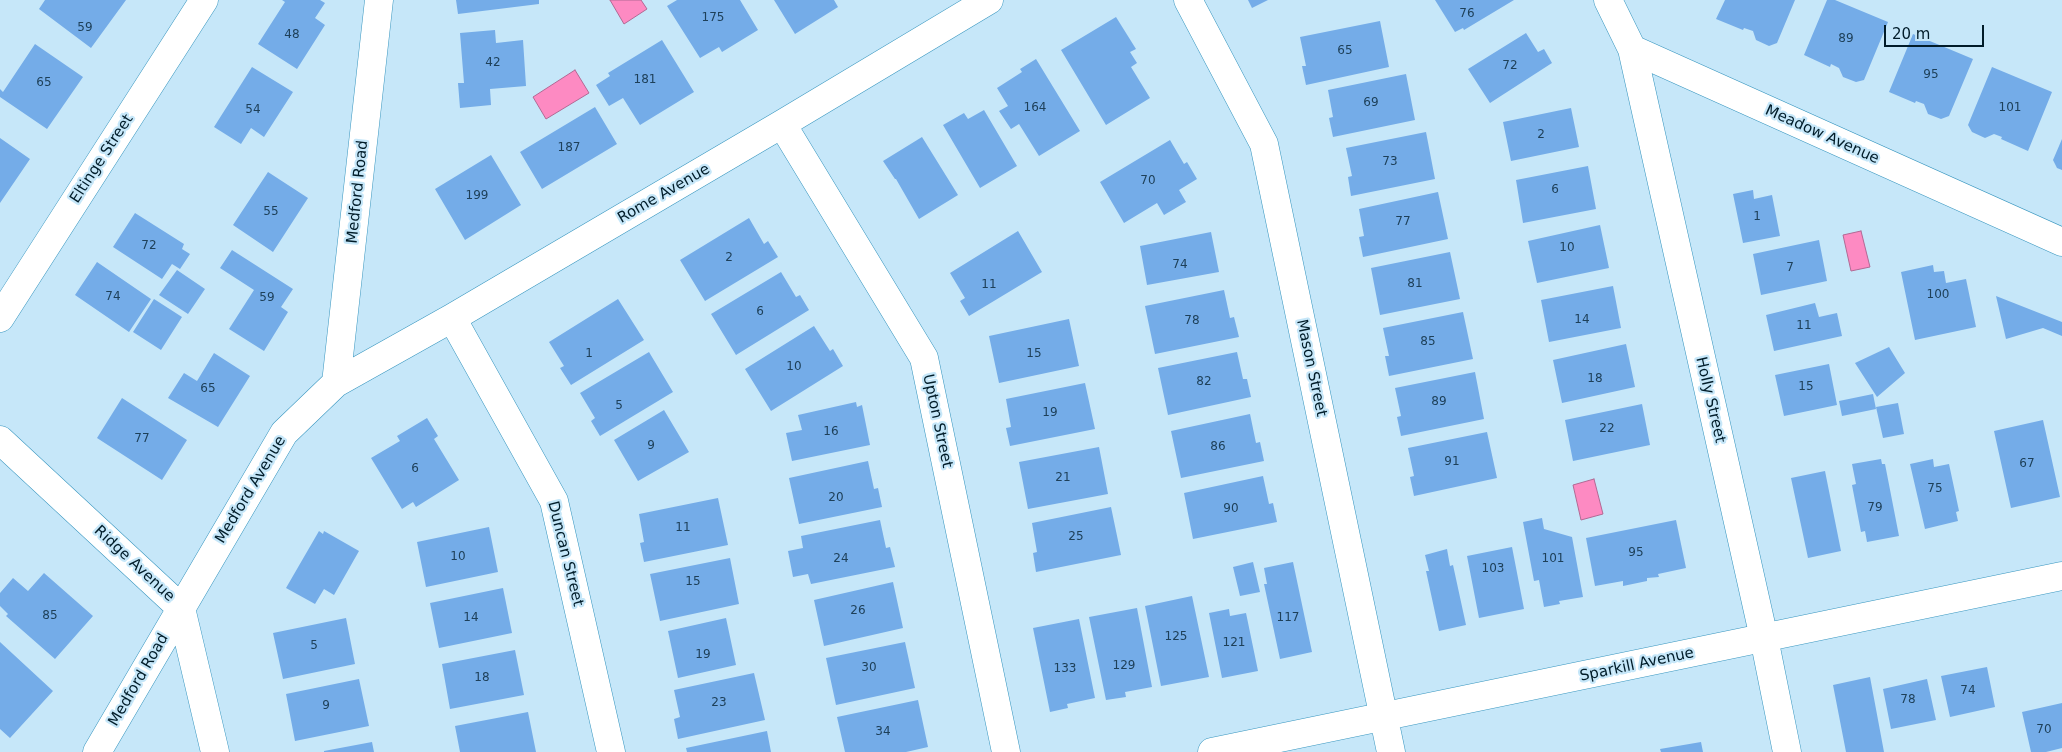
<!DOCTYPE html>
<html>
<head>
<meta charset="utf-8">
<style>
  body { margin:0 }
  #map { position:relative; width:2062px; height:752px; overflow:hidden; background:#c6e7f9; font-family:"DejaVu Sans",sans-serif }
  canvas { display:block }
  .scale { position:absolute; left:1884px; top:25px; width:100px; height:22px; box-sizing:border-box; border:2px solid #011c29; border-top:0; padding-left:6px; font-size:15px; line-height:18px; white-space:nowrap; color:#011c29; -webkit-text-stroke:4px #c6e7f9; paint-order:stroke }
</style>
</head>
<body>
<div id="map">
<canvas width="2062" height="752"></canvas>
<div class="scale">20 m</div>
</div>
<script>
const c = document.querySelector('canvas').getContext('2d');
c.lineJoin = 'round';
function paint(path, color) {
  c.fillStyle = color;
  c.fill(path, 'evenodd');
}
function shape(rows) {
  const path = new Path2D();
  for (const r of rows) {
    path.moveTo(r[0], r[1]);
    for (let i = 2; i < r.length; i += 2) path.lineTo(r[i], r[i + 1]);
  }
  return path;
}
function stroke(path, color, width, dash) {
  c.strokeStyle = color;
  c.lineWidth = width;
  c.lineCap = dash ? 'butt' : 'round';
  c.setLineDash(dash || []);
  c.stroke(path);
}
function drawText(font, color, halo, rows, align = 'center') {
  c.font = font + ' "DejaVu Sans",sans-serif';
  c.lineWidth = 4.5;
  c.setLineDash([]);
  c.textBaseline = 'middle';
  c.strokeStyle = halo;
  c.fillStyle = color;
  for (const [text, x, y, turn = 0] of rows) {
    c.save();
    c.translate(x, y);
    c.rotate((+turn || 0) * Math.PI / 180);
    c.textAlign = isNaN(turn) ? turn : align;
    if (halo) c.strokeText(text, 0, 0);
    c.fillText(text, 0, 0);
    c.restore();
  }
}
const water = shape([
  [610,0,641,0,647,9,624,24,610,0],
  [575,70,589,93,546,119,533,97,575,70],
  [1861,231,1870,267,1851,271,1843,235,1861,231],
  [1594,479,1603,514,1581,520,1573,485,1594,479]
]);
paint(water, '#fd8ac2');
stroke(water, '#b16994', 1);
paint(shape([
  [45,0,126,0,91,48,39,9],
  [282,0,320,0,325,3,315,18,325,25,297,69,258,44,285,2],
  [456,0,539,0,539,4,458,14],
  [677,0,740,0,758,30,722,52,719,47,700,58,667,6],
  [774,0,834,0,838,7,795,34],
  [1248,0,1268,0,1252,8],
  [1435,0,1514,0,1464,30,1463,28,1455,32],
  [1725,0,1795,0,1777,43,1769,46,1756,40,1753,31,1744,28,1743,30,1716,19],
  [1827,0,1835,0,1888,22,1864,80,1856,82,1843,77,1839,68,1831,64,1830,67,1804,55],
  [1116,17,1136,49,1130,52,1137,63,1131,67,1150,98,1106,125,1061,50],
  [1380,21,1389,67,1306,85,1302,66,1306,66,1300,37],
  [495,30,496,43,523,40,526,86,490,89,491,105,460,108,458,83,464,83,460,33],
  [1526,33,1538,52,1544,49,1552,63,1490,103,1468,69],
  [1913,34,1973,59,1949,116,1941,119,1928,114,1924,104,1916,101,1915,103,1889,92],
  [662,40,694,92,640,125,623,98,609,106,596,85,610,76,608,73],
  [35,44,83,77,47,129,0,97,0,89,3,92],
  [1036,59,1080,131,1039,156,1019,124,1011,129,999,111,1008,106,997,88,1022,72,1020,69],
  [252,67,293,92,264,137,251,128,241,144,214,127],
  [1992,67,2052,92,2028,151,2001,139,2002,137,1994,134,1985,138,1972,132,1968,125],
  [1406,74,1415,120,1333,137,1329,118,1333,117,1328,90],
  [595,107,617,144,542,189,520,152],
  [1571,108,1579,147,1511,161,1503,122],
  [984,110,1017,166,980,188,943,125,964,113,968,119],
  [1426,132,1435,179,1351,196,1348,177,1352,176,1346,148],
  [922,137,958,195,919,219,896,179,895,179,883,161],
  [0,138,30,159,0,203],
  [2062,139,2062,170,2057,168,2053,160],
  [1170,140,1184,164,1187,162,1197,179,1179,190,1186,202,1164,215,1157,203,1124,223,1100,182],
  [491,155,521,205,465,240,435,189],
  [1588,166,1596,209,1523,223,1516,180],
  [268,172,308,198,273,252,233,225],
  [1753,190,1754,199,1772,195,1780,236,1743,243,1733,194],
  [1438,192,1448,239,1363,257,1359,237,1364,236,1359,209],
  [135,213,184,244,182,249,190,254,180,269,172,264,162,279,113,247],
  [749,218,764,244,768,241,778,257,705,301,680,260],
  [1600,225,1609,268,1537,283,1528,241],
  [1018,231,1042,272,969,316,960,301,965,298,950,273],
  [1211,232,1219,272,1147,285,1140,246],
  [1819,240,1827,281,1761,295,1753,254],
  [232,250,293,289,281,307,288,312,264,351,229,329,254,290,220,268],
  [1450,252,1460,299,1380,315,1371,268],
  [97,262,151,299,129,332,75,295],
  [1933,265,1934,272,1944,271,1946,283,1966,279,1976,327,1915,340,1901,272],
  [177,270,205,289,188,314,159,295],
  [781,272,796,297,800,295,809,310,736,355,711,314],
  [1613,286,1621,328,1549,342,1541,300],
  [1224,290,1230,318,1234,317,1239,337,1155,354,1145,306],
  [1996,296,2062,322,2062,336,2043,328,2006,339],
  [154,299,182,317,161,350,133,332],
  [618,299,644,340,571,385,560,368,564,366,549,342],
  [1815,303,1819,317,1837,313,1842,336,1774,351,1766,315],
  [1463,312,1473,359,1389,376,1385,356,1389,356,1383,328],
  [1069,319,1079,366,999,383,989,336],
  [814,326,830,351,833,349,843,366,771,411,745,369],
  [1626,344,1635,387,1562,403,1553,360],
  [1889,347,1905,373,1877,397,1855,363],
  [649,352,673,392,600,436,591,421,595,418,580,393],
  [1237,352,1243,379,1247,379,1251,397,1168,415,1158,368],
  [214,353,250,376,218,427,168,398,184,373,197,381],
  [1829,364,1837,405,1784,416,1775,375],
  [1475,372,1484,419,1401,436,1397,417,1401,416,1395,388],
  [1085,383,1095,429,1010,446,1006,428,1011,427,1006,399],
  [1873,394,1876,409,1842,416,1839,401],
  [122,398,187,440,162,480,97,438],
  [856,402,857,407,862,405,870,445,792,461,786,433,802,430,798,415],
  [1898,403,1904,434,1883,438,1876,407],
  [1642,404,1650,445,1573,461,1565,420],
  [664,410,689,452,638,481,614,440],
  [1250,414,1256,443,1260,442,1264,461,1181,478,1171,431],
  [427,418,438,436,434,439,459,480,416,507,413,502,402,509,371,458,400,441,397,436],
  [2043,420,2060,497,2011,508,1994,431],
  [1487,432,1497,478,1414,496,1410,477,1414,476,1408,448],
  [1099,447,1108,494,1028,509,1019,462],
  [1881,459,1882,464,1885,464,1899,536,1867,542,1865,531,1861,532,1852,485,1856,484,1852,464],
  [1933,459,1934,467,1949,464,1959,511,1956,512,1958,521,1925,529,1910,464],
  [868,461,874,489,878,488,882,507,799,524,789,478],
  [1825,471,1841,551,1808,558,1791,478],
  [1263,476,1269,504,1273,503,1277,522,1193,539,1184,493],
  [718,498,728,545,644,562,640,543,644,542,639,514],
  [1111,507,1121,555,1036,572,1033,553,1037,552,1032,523],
  [1542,518,1544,529,1572,537,1583,597,1559,601,1560,604,1544,607,1539,580,1534,581,1523,522],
  [880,520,886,548,890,547,895,567,811,584,808,574,793,577,788,551,803,548,801,536],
  [1676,520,1686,568,1658,574,1659,577,1647,578,1647,581,1623,586,1623,581,1595,586,1586,538],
  [489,527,498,572,426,587,417,542],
  [319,531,323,534,324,531,359,551,334,595,324,589,315,604,286,588],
  [1512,547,1524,609,1479,618,1467,556],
  [1447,549,1450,566,1453,565,1466,625,1439,631,1426,571,1429,571,1425,555],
  [730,558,739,604,660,621,650,574],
  [1253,562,1260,592,1240,596,1233,567],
  [1293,562,1312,652,1280,659,1264,584,1267,584,1264,568],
  [44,573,93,616,55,659,6,616,8,614,0,606,0,593,13,578,28,591],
  [893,582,903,628,824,646,814,600],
  [503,588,512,633,439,648,430,603],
  [1192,596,1209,677,1161,686,1145,606],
  [1137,608,1152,687,1125,692,1126,697,1106,700,1089,617],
  [1229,609,1230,616,1246,613,1258,671,1222,678,1209,613],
  [346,618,355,664,283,679,273,633],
  [726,618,736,665,678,678,668,631],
  [1079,619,1095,698,1067,704,1068,708,1050,712,1033,628],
  [0,642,53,691,10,738,0,729],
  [905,642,915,688,836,705,826,658],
  [515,650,524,695,450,709,442,664],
  [1987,667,1995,707,1950,717,1941,676],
  [754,673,765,720,678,739,674,719,680,717,674,690],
  [1870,677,1884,752,1846,752,1833,685],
  [359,679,369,726,295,741,286,694],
  [1927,679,1936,720,1891,729,1883,689],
  [918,700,928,747,906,752,845,752,837,717],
  [2062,703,2062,748,2046,752,2031,752,2022,712],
  [528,712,536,752,460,752,455,726],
  [767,731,771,752,687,752,686,748],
  [372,742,374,752,324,752,324,751],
  [1701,742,1703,752,1661,752,1660,749]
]), '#74ace8');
const street = shape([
  [1188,0,1264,144,1391,752],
  [1608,0,1632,49,2062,242],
  [1632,49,1764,638,1787,752],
  [782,124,924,358,1006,752],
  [0,318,204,0],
  [452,318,554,501,611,752],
  [336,383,379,0],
  [0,440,181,608,215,752],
  [97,752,284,433,336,383,452,318,782,124,989,0],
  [1212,752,2062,576]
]);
stroke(street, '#3896bf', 29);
stroke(street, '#fff', 28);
drawText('12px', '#1e4059', null, [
  ["76",1467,14],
  ["175",713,18],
  ["59",85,28],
  ["48",292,35],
  ["89",1846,39],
  ["65",1345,51],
  ["42",493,63],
  ["72",1510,66],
  ["95",1931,75],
  ["181",645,80],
  ["65",44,83],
  ["69",1371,103],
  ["164",1035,108],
  ["101",2010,108],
  ["54",253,110],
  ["2",1541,135],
  ["187",569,148],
  ["73",1390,162],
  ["70",1148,181],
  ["6",1555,190],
  ["199",477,196],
  ["55",271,212],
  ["1",1757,217],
  ["77",1403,222],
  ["72",149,246],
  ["10",1567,248],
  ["2",729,258],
  ["74",1180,265],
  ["7",1790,268],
  ["81",1415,284],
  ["11",989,285],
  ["100",1938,295],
  ["74",113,297],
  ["59",267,298],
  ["6",760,312],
  ["14",1582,320],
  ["78",1192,321],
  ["11",1804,326],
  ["85",1428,342],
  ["1",589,354],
  ["15",1034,354],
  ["10",794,367],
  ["18",1595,379],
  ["82",1204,382],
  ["15",1806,387],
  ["65",208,389],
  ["89",1439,402],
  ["5",619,406],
  ["19",1050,413],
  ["22",1607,429],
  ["16",831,432],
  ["77",142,439],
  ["9",651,446],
  ["86",1218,447],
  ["91",1452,462],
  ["67",2027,464],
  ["6",415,469],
  ["21",1063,478],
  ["75",1935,489],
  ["20",836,498],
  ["79",1875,508],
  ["90",1231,509],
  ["11",683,528],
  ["25",1076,537],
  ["95",1636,553],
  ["10",458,557],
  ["24",841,559],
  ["101",1553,559],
  ["103",1493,569],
  ["15",693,582],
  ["26",858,611],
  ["85",50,616],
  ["14",471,618],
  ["117",1288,618],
  ["125",1176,637],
  ["121",1234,643],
  ["5",314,646],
  ["19",703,655],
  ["129",1124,666],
  ["30",869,668],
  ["133",1065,669],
  ["18",482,678],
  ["74",1968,691],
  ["78",1908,700],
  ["23",719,703],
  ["9",326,706],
  ["70",2044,730],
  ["34",883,732]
]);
drawText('15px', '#011c29', '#c6e7f9', [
  ["Meadow Avenue",1822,135,24],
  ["Eltinge Street",102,159,-57],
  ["Medford Road",358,192,-84],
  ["Rome Avenue",664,194,-30],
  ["Mason Street",1311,368,78],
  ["Holly Street",1710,400,77],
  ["Upton Street",937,421,78],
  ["Medford Avenue",251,490,-59],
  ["Duncan Street",565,554,76],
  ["Ridge Avenue",134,564,43],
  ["Sparkill Avenue",1637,665,-12],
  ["Medford Road",139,680,-60]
]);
</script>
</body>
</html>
